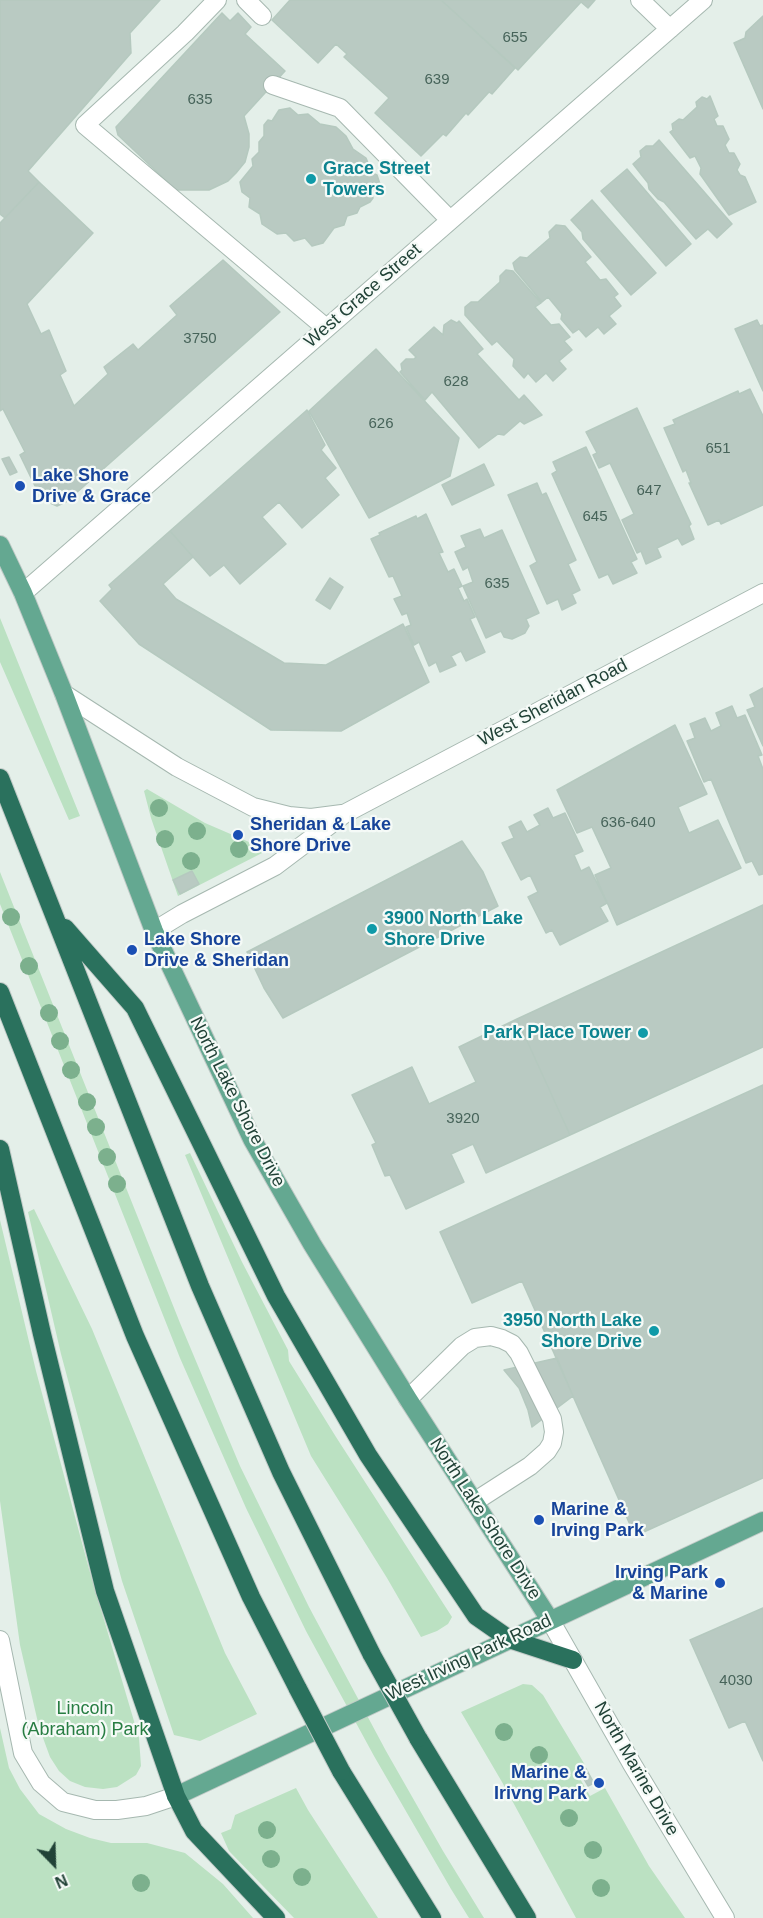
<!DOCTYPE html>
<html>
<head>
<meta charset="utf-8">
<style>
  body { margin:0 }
  #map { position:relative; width:763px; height:1918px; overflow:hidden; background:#e4efe9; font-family:Helvetica,sans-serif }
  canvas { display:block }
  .north { position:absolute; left:24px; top:1834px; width:60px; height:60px; -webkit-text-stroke:4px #f5faf7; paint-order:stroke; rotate:157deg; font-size:16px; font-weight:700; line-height:24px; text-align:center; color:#214237 }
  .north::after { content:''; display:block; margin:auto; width:21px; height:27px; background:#214237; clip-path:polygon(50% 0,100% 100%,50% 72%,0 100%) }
</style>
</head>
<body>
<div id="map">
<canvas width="763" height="1918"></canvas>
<div class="north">N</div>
</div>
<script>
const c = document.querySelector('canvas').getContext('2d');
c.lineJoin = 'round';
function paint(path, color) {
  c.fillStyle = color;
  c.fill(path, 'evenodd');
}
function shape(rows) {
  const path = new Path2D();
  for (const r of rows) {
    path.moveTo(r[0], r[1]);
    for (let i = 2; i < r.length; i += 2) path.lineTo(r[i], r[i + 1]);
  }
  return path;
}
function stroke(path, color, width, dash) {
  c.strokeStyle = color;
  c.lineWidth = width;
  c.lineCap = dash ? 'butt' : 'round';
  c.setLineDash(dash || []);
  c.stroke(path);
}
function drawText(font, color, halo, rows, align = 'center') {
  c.font = font + ' Helvetica,sans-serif';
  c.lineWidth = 4.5;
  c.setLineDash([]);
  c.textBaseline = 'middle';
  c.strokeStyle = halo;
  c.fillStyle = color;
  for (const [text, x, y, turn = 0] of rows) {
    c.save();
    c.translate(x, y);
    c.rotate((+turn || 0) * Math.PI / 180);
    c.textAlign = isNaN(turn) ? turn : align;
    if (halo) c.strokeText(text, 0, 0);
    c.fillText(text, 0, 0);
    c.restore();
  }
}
paint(shape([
  [0,618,80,816,69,820,0,662],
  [147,789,205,823,263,848,264,852,178,896,151,818,144,791],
  [0,872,180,1323,240,1466,309,1607,386,1751,443,1851,484,1918,469,1918,451,1889,374,1756,306,1631,246,1508,180,1358,0,904],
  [190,1153,242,1262,288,1350,289,1361,336,1437,452,1617,448,1624,437,1631,421,1637,387,1578,311,1456,185,1155],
  [34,1209,92,1329,225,1653,257,1714,200,1741,174,1735,122,1581,61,1354,28,1212],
  [0,1220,36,1371,89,1569,139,1738,141,1766,136,1775,117,1787,103,1789,85,1787,70,1781,59,1771,50,1757,39,1727,20,1645,0,1501],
  [523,1684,532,1685,543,1695,585,1765,575,1770,590,1796,605,1788,649,1866,685,1918,576,1918,502,1782,461,1712],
  [0,1728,9,1768,20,1789,39,1814,66,1829,90,1838,111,1843,147,1843,185,1853,223,1884,253,1918,0,1918],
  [296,1788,308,1810,378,1918,294,1918,229,1851,221,1833,231,1829,235,1815]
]), '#bbe1c2');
const building = shape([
  [0,0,160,0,130,33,131,53,28,171,39,182,5,218,0,214,0,0],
  [290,0,441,0,515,68,492,94,489,92,468,115,466,113,446,136,443,134,421,156,375,113,389,98,344,57,347,54,336,44,318,63,272,20,290,0],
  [441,0,595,0,588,8,581,2,518,70,441,0],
  [222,13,230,21,238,13,251,27,245,34,285,71,244,116,249,134,249,147,245,162,236,173,228,181,209,190,176,190,118,135,116,127,222,13],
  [763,16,763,109,734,43,745,38,746,32,763,16],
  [710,96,718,116,714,119,717,126,723,126,729,139,725,145,729,153,734,153,740,164,737,170,740,175,745,177,756,202,729,215,700,174,701,168,695,156,690,158,670,132,673,130,672,124,679,119,683,120,697,107,696,102,702,97,707,99,710,96],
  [290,108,298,115,308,114,320,124,336,127,346,136,353,149,366,158,372,173,377,175,380,184,372,194,373,198,370,202,360,207,357,213,347,216,344,225,334,228,323,243,312,246,305,238,294,241,286,233,277,234,262,224,260,214,249,207,250,198,242,192,240,182,253,166,252,159,259,152,259,142,264,136,264,125,268,120,272,121,279,110,290,108],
  [659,140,732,224,717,238,708,229,696,239,664,202,658,199,649,189,648,183,633,164,641,157,640,151,646,146,653,146,659,140],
  [627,169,691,244,666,266,601,191,627,169],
  [39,182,93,233,27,304,41,334,49,330,66,371,60,375,74,406,108,374,104,367,133,344,138,350,177,315,170,306,223,260,280,312,66,502,57,506,48,502,41,487,35,486,20,455,25,452,3,409,0,411,0,223,39,182],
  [592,200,656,273,631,295,583,239,582,232,571,220,592,200],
  [556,225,565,226,591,257,585,262,600,280,606,279,618,294,614,297,621,306,609,316,616,324,604,334,598,327,586,337,579,329,573,333,561,319,562,314,548,297,542,302,515,270,513,263,520,257,527,258,550,238,549,232,556,225],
  [506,270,513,271,541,303,535,307,551,325,559,324,570,337,564,341,572,350,559,361,566,369,553,381,546,373,536,382,528,373,524,378,513,366,514,359,497,341,492,345,465,315,465,307,471,302,478,302,500,282,500,276,506,270],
  [451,320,457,323,459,321,483,349,477,354,519,400,524,395,542,415,524,424,520,421,504,435,498,434,479,448,432,392,425,400,400,372,402,370,401,364,406,359,414,359,416,357,409,350,434,327,443,335,444,325,451,320],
  [757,320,760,326,763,325,763,391,735,329,757,320],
  [376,349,459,438,450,476,369,518,309,411,376,349],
  [750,389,763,416,763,505,721,524,719,520,708,525,689,483,691,483,686,470,683,472,664,428,675,424,673,420,738,391,739,394,750,389],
  [637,408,691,524,689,526,694,539,682,545,678,538,657,548,661,557,646,564,641,551,637,553,622,520,634,514,610,463,599,468,593,455,597,453,586,432,637,408],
  [307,410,325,445,321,450,336,468,325,478,339,495,302,528,279,502,262,517,286,544,240,584,224,565,210,576,170,531,307,410],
  [586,447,637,559,631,562,637,573,613,584,608,574,599,578,552,474,557,471,553,462,586,447],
  [9,457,17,472,10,475,2,459,9,457],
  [484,464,494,485,452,505,442,485,484,464],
  [537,483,542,495,546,493,576,560,568,564,580,590,572,594,576,603,562,610,558,599,547,604,530,566,537,562,508,495,537,483],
  [426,514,443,552,439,553,448,572,454,569,462,586,458,588,464,601,467,599,475,617,470,619,485,652,466,661,461,651,451,656,456,665,440,672,436,662,429,666,419,642,414,645,406,627,411,625,407,613,402,615,394,599,402,596,393,576,389,577,371,539,380,535,379,533,416,516,417,519,426,514],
  [480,529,484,538,502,530,539,613,526,619,529,626,525,633,512,639,504,637,501,631,486,638,463,586,473,582,468,567,463,570,455,552,466,547,461,536,480,529],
  [170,531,193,557,163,584,176,599,284,663,326,665,403,624,429,682,341,731,271,730,139,644,100,601,112,589,109,585,170,531],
  [330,578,343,587,330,609,316,600,330,578],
  [763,688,763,746,747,710,755,707,750,695,763,688],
  [732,706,737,718,745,715,762,755,758,756,763,769,763,874,759,875,752,861,746,863,711,779,704,782,687,741,695,738,690,724,705,718,711,731,721,726,716,713,732,706],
  [675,725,707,794,678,807,689,833,718,820,741,868,617,925,595,875,611,868,592,827,577,833,557,790,675,725],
  [548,808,553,818,565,813,583,851,574,855,581,871,589,867,607,903,600,907,608,921,560,945,552,930,546,933,528,897,538,892,530,875,521,880,502,843,514,838,509,827,521,821,527,832,540,825,534,815,548,808],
  [462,841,483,872,498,906,283,1018,264,988,247,952,462,841],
  [192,871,199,884,180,894,173,880,192,871],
  [763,905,763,1047,570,1135,517,1019,763,905],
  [517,1019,570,1135,486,1173,473,1144,451,1154,464,1182,406,1209,390,1175,385,1176,372,1145,376,1143,352,1095,412,1067,429,1104,476,1082,459,1047,517,1019],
  [763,1085,763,1478,635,1536,522,1281,472,1303,440,1232,763,1085],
  [557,1358,573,1396,532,1427,528,1410,519,1388,504,1370,557,1358],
  [763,1608,763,1761,745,1721,729,1728,690,1640,763,1608],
  [585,1767,594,1783,588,1786,579,1770,585,1767]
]);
paint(building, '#b9cac2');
stroke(building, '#b5c9bf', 1.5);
const minor = shape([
  [217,0,185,33,85,125,326,328],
  [246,0,262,16],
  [640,0,670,29],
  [273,85,340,108,450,220],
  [23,593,703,0],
  [64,694,177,767,253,807,289,816,311,818,342,814],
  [154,931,182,914,275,866,344,814,763,593],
  [408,1399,462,1346,475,1338,491,1336,502,1339,512,1344,519,1353,552,1419,554,1432,552,1443,547,1451,530,1466,474,1502],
  [550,1620,632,1764,725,1918],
  [0,1640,23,1753,41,1783,63,1802,95,1810,117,1810,146,1806,176,1796]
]);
const major = shape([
  [0,545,23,593,64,694,154,931,252,1139,312,1244,408,1399,550,1620],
  [176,1796,763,1521]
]);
const highway = shape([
  [0,778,200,1286,281,1472,372,1655],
  [65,928,135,1008,276,1296,368,1455,476,1616,509,1639,573,1660],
  [0,992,135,1336,251,1597,298,1689],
  [0,1149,42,1334,105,1591,176,1796,194,1831,276,1918],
  [418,1738,527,1918],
  [341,1771,432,1918]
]);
stroke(minor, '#a6b8b0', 20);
stroke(major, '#c1cac7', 20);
stroke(highway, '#c1cac7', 20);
stroke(minor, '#fff', 18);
stroke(major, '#64a891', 18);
stroke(highway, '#2a715d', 18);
const highwayBridge = shape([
  [372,1655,418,1738],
  [298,1689,341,1771]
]);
stroke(highwayBridge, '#c1cac7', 20, []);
stroke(highwayBridge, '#2a715d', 18);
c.fillStyle = '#7cb08d';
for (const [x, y] of [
  [159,808],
  [197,831],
  [165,839],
  [239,849],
  [191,861],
  [11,917],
  [29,966],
  [49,1013],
  [60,1041],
  [71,1070],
  [87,1102],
  [96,1127],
  [107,1157],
  [117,1184],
  [504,1732],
  [539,1755],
  [569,1818],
  [267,1830],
  [593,1850],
  [271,1859],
  [302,1877],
  [141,1883],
  [601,1888]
]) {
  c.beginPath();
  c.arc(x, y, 9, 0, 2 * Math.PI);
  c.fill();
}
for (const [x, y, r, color] of [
  [311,179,6,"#0f9aa8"],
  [20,486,6,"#1a4fb4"],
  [238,835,6,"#1a4fb4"],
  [372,929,6,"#0f9aa8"],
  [132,950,6,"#1a4fb4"],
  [643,1033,6,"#0f9aa8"],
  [654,1331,6,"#0f9aa8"],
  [539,1520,6,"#1a4fb4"],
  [720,1583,6,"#1a4fb4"],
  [599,1783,6,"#1a4fb4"]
]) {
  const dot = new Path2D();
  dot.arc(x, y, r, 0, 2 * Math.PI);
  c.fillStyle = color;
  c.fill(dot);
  stroke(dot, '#f5faf7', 2);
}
drawText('15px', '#47645a', null, [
  ["655",515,38],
  ["639",437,80],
  ["635",200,100],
  ["3750",200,339],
  ["628",456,382],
  ["626",381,424],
  ["651",718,449],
  ["647",649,491],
  ["645",595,517],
  ["635",497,584],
  ["636-640",628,823],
  ["3920",463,1119],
  ["4030",736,1681]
]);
drawText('bold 18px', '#0d838f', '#f5faf7', [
  ["Grace Street",323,169],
  ["Towers",323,190],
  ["3900 North Lake",384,919],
  ["Shore Drive",384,940],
  ["Park Place Tower",631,1033,"right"],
  ["3950 North Lake",642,1321,"right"],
  ["Shore Drive",642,1342,"right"]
], 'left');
drawText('18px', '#214237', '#f5faf7', [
  ["West Grace Street",363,296,-41],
  ["West Sheridan Road",553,703,-28],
  ["North Lake Shore Drive",237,1102,63],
  ["North Lake Shore Drive",485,1519,57],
  ["West Irving Park Road",469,1658,-25],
  ["North Marine Drive",636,1769,60]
]);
drawText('bold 18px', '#164399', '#f5faf7', [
  ["Lake Shore",32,476],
  ["Drive & Grace",32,497],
  ["Sheridan & Lake",250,825],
  ["Shore Drive",250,846],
  ["Lake Shore",144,940],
  ["Drive & Sheridan",144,961],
  ["Marine &",551,1510],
  ["Irving Park",551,1531],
  ["Irving Park",708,1573,"right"],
  ["& Marine",708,1594,"right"],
  ["Marine &",587,1773,"right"],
  ["Irivng Park",587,1794,"right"]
], 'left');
drawText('18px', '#277d42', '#f5faf7', [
  ["Lincoln",85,1709],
  ["(Abraham) Park",85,1730]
]);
</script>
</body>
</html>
